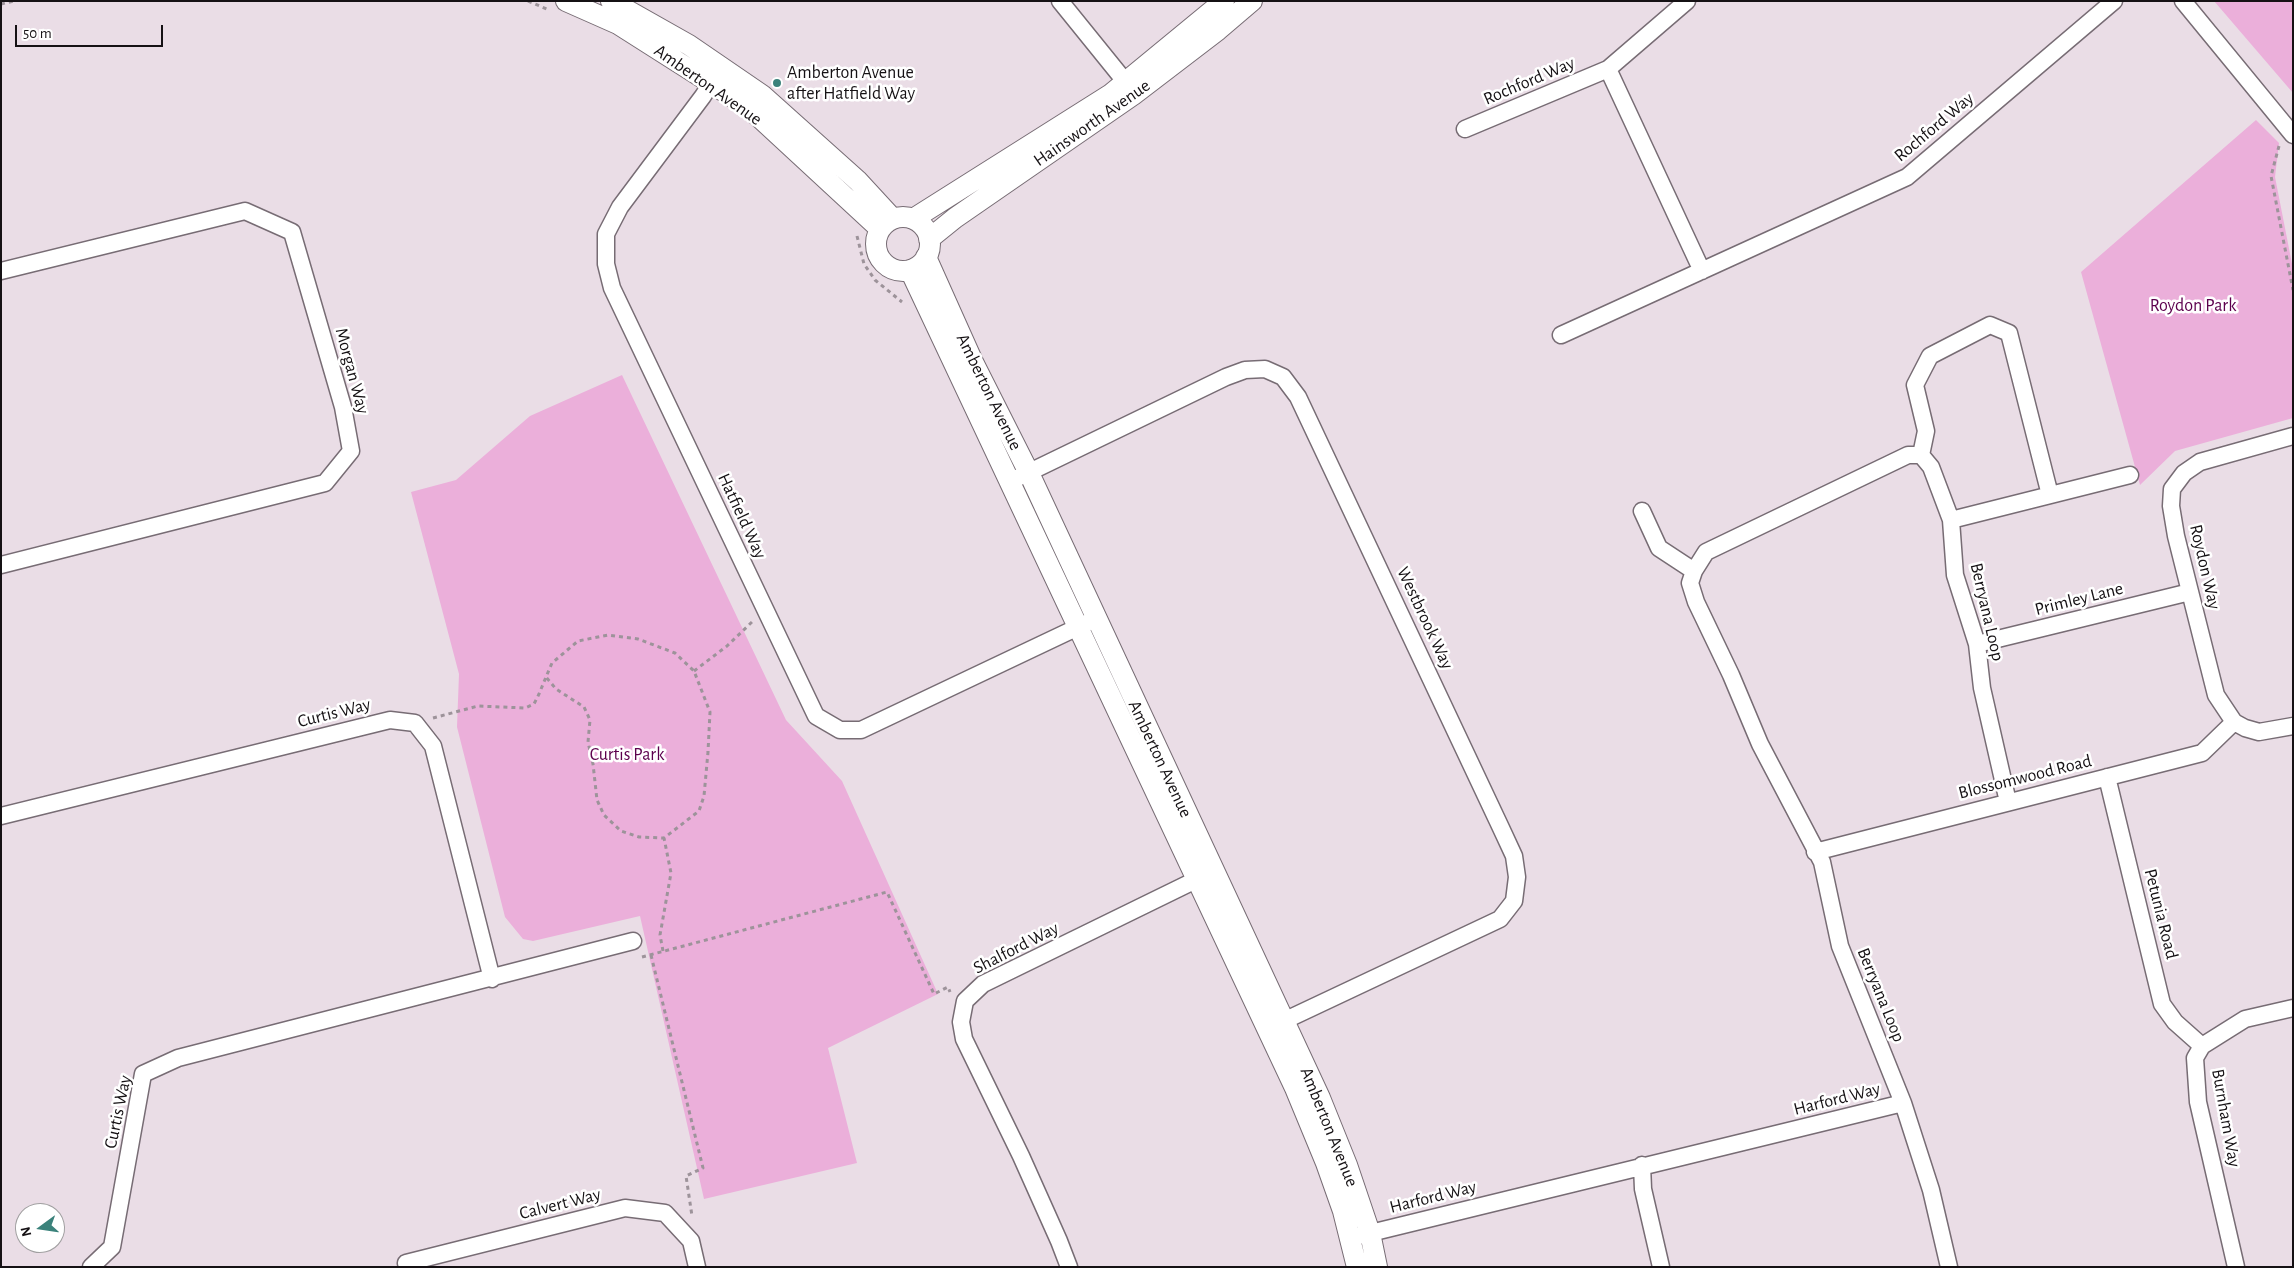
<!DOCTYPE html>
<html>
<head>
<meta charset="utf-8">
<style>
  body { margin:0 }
  #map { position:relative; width:2294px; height:1268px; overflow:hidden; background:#eadde6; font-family:"Alegreya Sans",sans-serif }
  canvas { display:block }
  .frame { position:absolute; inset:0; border:2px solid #151114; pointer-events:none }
  .north { position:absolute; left:15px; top:1203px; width:50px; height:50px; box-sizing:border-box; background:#fff; border:1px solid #a1a0a1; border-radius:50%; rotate:256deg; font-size:14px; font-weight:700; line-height:20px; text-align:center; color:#151114 }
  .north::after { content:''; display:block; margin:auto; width:18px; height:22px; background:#3b827b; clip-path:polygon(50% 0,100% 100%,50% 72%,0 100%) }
  .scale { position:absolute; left:15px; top:25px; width:148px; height:22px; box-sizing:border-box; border:2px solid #151114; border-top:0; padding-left:6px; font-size:15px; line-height:18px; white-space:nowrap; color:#151114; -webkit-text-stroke:4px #fff; paint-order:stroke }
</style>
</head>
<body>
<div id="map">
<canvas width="2294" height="1268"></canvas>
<div class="frame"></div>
<div class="north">N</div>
<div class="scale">50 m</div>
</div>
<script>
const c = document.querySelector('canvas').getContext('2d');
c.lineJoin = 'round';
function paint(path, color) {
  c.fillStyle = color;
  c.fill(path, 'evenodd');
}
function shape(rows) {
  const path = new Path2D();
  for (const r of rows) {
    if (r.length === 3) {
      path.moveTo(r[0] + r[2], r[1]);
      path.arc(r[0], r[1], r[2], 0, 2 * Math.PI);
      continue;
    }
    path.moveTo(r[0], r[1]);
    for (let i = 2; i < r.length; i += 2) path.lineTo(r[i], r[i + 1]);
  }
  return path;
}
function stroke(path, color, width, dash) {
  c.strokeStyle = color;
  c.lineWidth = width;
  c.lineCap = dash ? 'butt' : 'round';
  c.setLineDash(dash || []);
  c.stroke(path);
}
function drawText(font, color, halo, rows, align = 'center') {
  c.font = font + ' "Alegreya Sans",sans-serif';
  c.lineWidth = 5;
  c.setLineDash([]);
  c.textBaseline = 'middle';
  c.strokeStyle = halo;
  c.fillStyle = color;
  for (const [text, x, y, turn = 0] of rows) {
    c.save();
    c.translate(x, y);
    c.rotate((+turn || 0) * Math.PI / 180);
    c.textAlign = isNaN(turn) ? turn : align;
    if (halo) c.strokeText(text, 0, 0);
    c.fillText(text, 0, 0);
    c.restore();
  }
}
paint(shape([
  [2214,1,2293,1,2293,93],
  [2256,120,2279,143,2275,177,2293,269,2293,418,2175,451,2140,485,2081,272],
  [622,375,786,720,842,781,938,994,828,1048,857,1163,704,1199,640,916,533,941,523,939,505,917,457,727,459,674,411,492,456,480,530,416]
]), '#ebafda');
const minor = shape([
  [1060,1,1132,90],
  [2183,1,2293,135],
  [1608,69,1702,271],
  [717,74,703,96,620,207,606,234,606,264,612,288,816,716,840,730,861,730,1095,619],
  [1465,129,1608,69,1687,1],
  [1,271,245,211,292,232,343,407,351,451,325,483,1,565],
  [1561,335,1907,177,2114,1],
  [2293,436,2200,462,2184,473,2172,489,2171,506,2176,536,2216,695,2234,722,2245,728,2259,732,2293,726],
  [1921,455,1926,431,1915,385,1930,356,1990,325,2009,333,2050,495],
  [1011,481,1226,377,1245,370,1265,369,1283,377,1298,397,1501,828,1514,856,1517,877,1514,901,1500,919,1273,1026],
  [1642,511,1659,548,1694,571],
  [1951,520,2130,475],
  [1977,644,2190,592],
  [2107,777,2162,1004,2175,1022,2202,1046],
  [1,816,390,720,415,723,433,746,492,979],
  [1815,852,2202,753,2234,722],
  [1903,1103,1840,946,1822,862,1760,744,1731,675,1696,602,1690,583,1694,571,1706,552,1908,455,1921,455,1931,467,1951,520,1955,575,1977,644,1982,688,2008,802],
  [1642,1165,1643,1189,1661,1267],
  [1350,1238,1903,1103,1931,1190,1949,1267],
  [91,1267,112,1247,143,1074,178,1058,633,941],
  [407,1267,406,1263,625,1208,665,1213,691,1241,697,1267],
  [1069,1267,1059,1241,1021,1156,964,1039,961,1022,965,1001,983,984,1206,875],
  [2236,1267,2198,1102,2195,1058,2202,1046,2245,1019,2293,1008]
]);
const tertiary = shape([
  [566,1,618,24,747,106,880,229],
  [611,1,689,45,762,95,858,181,893,219],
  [903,244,27],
  [913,219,1111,94,1224,1],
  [929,239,955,218,1133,95,1218,30,1252,1],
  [926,257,973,362,1029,473,1320,1098,1347,1165,1370,1233,1377,1267],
  [910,270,1295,1088,1326,1163,1343,1211,1357,1267]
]);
stroke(minor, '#776c74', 19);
stroke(tertiary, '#776c74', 22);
stroke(shape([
  [528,1,549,10],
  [1,4,14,1],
  [2279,146,2271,176,2293,290],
  [857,236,864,264,875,280,902,302],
  [694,671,727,646,753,621],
  [433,718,478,706,525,708,534,704,539,694,546,677,552,663,578,641,608,635,638,639,675,653,694,671,710,712,708,752,704,796,699,811,664,838,639,837,621,831,604,815,597,800,593,764,588,742,590,720,584,707,556,689,546,677],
  [663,951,660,935,671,873,664,838],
  [651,955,703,1168,686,1176,692,1216],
  [642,957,887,892,934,994,948,987,950,992]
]), '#9d939a', 3, [4, 4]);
stroke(minor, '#fff', 16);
stroke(tertiary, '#fff', 20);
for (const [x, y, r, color] of [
  [777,83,5,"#3b827b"]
]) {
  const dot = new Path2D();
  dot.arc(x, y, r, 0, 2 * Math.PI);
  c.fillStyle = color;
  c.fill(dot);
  stroke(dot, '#fff', 2);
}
drawText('18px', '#151114', '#fff', [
  ["Amberton Avenue",787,73],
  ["after Hatfield Way",787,94]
], 'left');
drawText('18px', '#151114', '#fff', [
  ["Rochford Way",1529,81,-23],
  ["Amberton Avenue",708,85,35],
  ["Hainsworth Avenue",1092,123,-35],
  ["Rochford Way",1934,127,-40],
  ["Morgan Way",352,371,75],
  ["Amberton Avenue",989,392,64],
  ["Hatfield Way",742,516,65],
  ["Roydon Way",2205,567,77],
  ["Primley Lane",2079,599,-14],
  ["Berryana Loop",1987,612,77],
  ["Westbrook Way",1425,618,65],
  ["Curtis Way",334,713,-14],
  ["Amberton Avenue",1160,759,65],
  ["Blossomwood Road",2025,777,-14],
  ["Petunia Road",2161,914,76],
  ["Shalford Way",1016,948,-27],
  ["Berryana Loop",1881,995,68],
  ["Harford Way",1837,1099,-14],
  ["Curtis Way",118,1112,-78],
  ["Burnham Way",2226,1118,80],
  ["Amberton Avenue",1329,1127,68],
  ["Harford Way",1433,1197,-14],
  ["Calvert Way",560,1204,-14]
]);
drawText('18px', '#5c004d', '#fff', [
  ["Roydon Park",2193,306],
  ["Curtis Park",627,755]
]);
</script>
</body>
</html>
